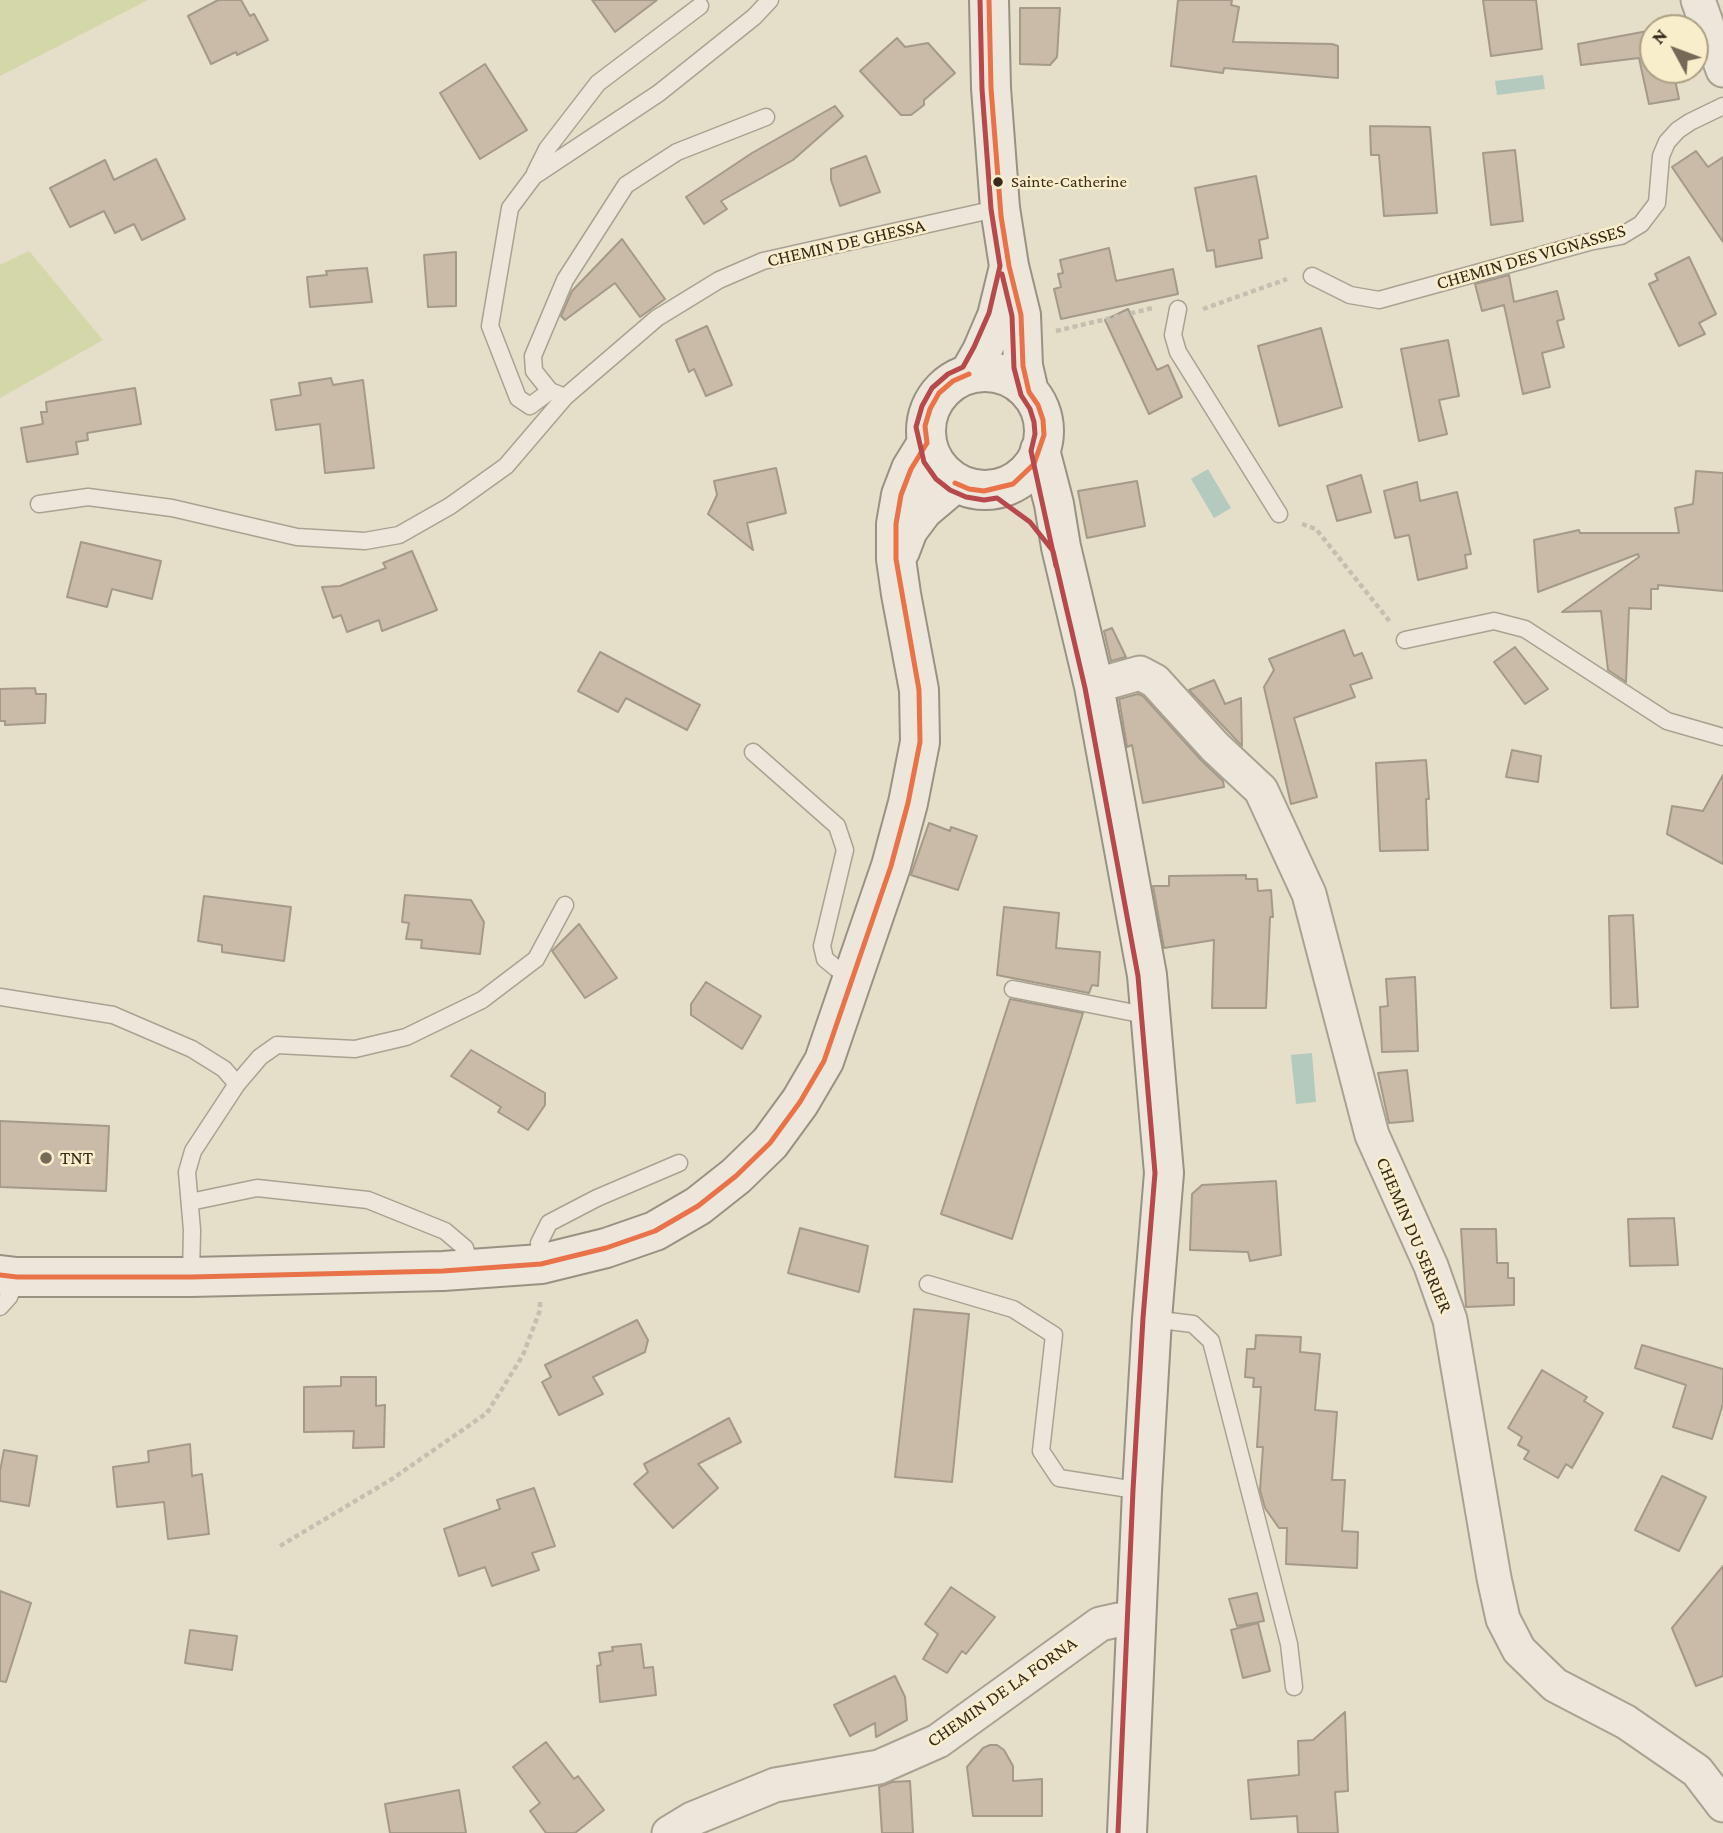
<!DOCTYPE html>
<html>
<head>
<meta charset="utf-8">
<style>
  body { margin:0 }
  #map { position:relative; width:1723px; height:1833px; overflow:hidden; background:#e5dec8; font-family:"Crimson Pro",serif }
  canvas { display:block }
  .north { position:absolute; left:1639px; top:14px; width:70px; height:70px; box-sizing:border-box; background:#f9eecb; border:2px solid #aca084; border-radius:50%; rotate:311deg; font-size:19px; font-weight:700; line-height:28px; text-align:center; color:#382a1a }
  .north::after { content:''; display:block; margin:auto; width:24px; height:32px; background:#756957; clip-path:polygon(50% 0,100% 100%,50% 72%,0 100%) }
</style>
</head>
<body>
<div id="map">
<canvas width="1723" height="1833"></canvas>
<div class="north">N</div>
</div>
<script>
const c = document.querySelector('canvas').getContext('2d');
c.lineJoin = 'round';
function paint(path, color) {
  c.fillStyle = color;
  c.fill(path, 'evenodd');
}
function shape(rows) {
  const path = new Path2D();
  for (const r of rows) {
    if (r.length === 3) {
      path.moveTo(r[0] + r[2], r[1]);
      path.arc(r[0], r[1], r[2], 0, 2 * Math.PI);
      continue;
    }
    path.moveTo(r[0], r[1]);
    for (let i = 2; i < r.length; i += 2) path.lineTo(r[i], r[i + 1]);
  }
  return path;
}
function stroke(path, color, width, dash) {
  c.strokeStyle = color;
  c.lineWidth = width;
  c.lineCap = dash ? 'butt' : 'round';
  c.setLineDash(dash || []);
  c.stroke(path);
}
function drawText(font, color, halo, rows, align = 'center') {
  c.font = font + ' "Crimson Pro",serif';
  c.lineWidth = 5;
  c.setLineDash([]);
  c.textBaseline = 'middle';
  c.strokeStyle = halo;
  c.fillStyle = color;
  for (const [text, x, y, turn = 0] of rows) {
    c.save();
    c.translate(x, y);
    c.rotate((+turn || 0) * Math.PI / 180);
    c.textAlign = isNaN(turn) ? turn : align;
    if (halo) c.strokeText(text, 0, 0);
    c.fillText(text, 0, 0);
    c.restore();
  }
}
paint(shape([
  [0,0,148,0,0,76],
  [29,251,103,340,0,398,0,265]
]), '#d4d7a8');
paint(shape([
  [1543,75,1545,89,1497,95,1495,81],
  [1208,469,1231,508,1214,518,1191,479],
  [1312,1053,1316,1102,1296,1104,1291,1055]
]), '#b5cabe');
const building = shape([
  [218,0,241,0,250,16,254,14,268,40,237,55,236,52,211,64,188,16,218,0],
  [592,0,657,0,615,32,592,0],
  [1178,0,1232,0,1231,5,1239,7,1233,42,1332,44,1338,46,1338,78,1224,68,1223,73,1171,66,1178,0],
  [1483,0,1536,0,1542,49,1491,56,1483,0],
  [1020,8,1060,8,1057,57,1050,65,1020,64,1020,8],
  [1653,30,1653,70,1673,70,1679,99,1649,104,1639,58,1581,65,1578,44,1653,30],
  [897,38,905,47,928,43,955,73,924,100,924,105,911,115,901,115,860,71,897,38],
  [485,64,527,130,480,159,440,93,485,64],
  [835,106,843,116,793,160,721,201,727,209,704,224,686,197,752,153,835,106],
  [1370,126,1430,127,1437,213,1384,216,1379,155,1371,155,1370,126],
  [1515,150,1523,221,1491,225,1483,153,1515,150],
  [1696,151,1708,167,1723,157,1723,242,1672,167,1696,151],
  [866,156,880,192,840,206,831,180,831,169,866,156],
  [156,159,185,219,142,240,134,224,115,233,104,211,70,227,50,188,105,160,114,180,156,159],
  [1256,176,1268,238,1259,240,1262,258,1216,267,1214,250,1207,251,1195,188,1256,176],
  [622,239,665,299,640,317,615,283,565,320,561,316,572,291,622,239],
  [1109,248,1116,281,1173,269,1178,294,1061,319,1054,289,1061,287,1058,274,1063,273,1060,260,1109,248],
  [456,252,456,306,428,307,424,255,456,252],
  [1689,257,1716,314,1699,323,1705,334,1679,346,1649,284,1658,280,1655,274,1689,257],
  [367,268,372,302,310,307,307,277,327,275,326,271,367,268],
  [1509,275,1514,302,1557,291,1564,319,1557,321,1564,347,1542,353,1550,387,1523,394,1504,305,1482,311,1475,284,1509,275],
  [1128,309,1157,370,1168,365,1182,397,1149,414,1105,320,1128,309],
  [707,326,732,385,706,396,694,369,689,372,676,340,707,326],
  [1321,328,1342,407,1279,426,1258,346,1321,328],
  [1448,340,1459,396,1439,400,1447,434,1419,441,1401,349,1448,340],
  [331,378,333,385,363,380,374,468,325,473,320,424,276,430,271,400,301,395,299,383,331,378],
  [135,388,141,424,87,433,88,440,76,442,78,454,27,462,21,428,43,424,41,412,47,412,46,402,135,388],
  [776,468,786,513,747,523,753,550,708,514,717,495,714,481,776,468],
  [1696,471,1723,473,1723,591,1658,585,1658,589,1651,589,1651,609,1629,608,1626,682,1608,670,1601,611,1562,612,1639,557,1638,554,1538,592,1534,540,1579,530,1580,533,1679,533,1675,508,1693,504,1696,471],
  [1361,475,1371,512,1337,521,1327,486,1361,475],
  [1137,481,1145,526,1087,538,1078,491,1137,481],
  [1417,482,1420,501,1457,492,1471,554,1465,555,1467,568,1418,580,1409,535,1395,538,1384,491,1417,482],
  [81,542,161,561,152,599,112,589,107,607,67,597,81,542],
  [412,551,437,610,382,631,379,620,347,632,341,615,333,618,322,587,340,586,386,568,383,563,412,551],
  [1112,628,1126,657,1111,661,1104,631,1112,628],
  [1344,630,1354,656,1362,653,1372,678,1350,685,1355,697,1294,718,1317,797,1291,804,1264,687,1274,670,1269,659,1344,630],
  [1515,647,1548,689,1525,704,1494,662,1515,647],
  [600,652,700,705,687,730,626,698,618,712,578,691,600,652],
  [1214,680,1225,704,1241,698,1242,746,1189,690,1214,680],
  [35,688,36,694,46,694,45,723,5,725,5,721,0,721,0,689,35,688],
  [1138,694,1143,696,1201,760,1223,781,1224,787,1143,803,1132,745,1127,747,1119,699,1138,694],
  [1512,750,1541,756,1538,782,1506,777,1512,750],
  [1426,760,1429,799,1426,799,1428,850,1380,851,1376,763,1426,760],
  [1723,775,1723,864,1667,834,1672,806,1703,811,1723,775],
  [929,823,950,831,951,827,977,836,958,890,911,875,929,823],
  [1246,875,1246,879,1257,879,1258,891,1271,890,1273,917,1270,917,1266,1008,1212,1008,1214,940,1164,948,1153,886,1169,886,1169,876,1246,875],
  [405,895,471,900,484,922,480,954,421,948,422,940,406,939,409,923,402,922,405,895],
  [204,896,291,907,284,961,222,952,222,945,198,941,204,896],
  [1004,907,1059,913,1056,948,1100,952,1098,986,1092,985,1089,993,997,975,1004,907],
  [1633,915,1638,1007,1611,1008,1609,916,1633,915],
  [579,924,617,978,585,998,552,951,579,924],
  [1415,977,1418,1051,1382,1052,1380,1007,1388,1006,1386,979,1415,977],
  [706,982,761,1016,742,1049,691,1015,691,1004,706,982],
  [1010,999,1083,1013,1012,1239,941,1214,1010,999],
  [471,1050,545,1093,545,1105,528,1130,498,1112,501,1107,451,1076,471,1050],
  [1407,1070,1413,1121,1389,1123,1378,1073,1407,1070],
  [0,1121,109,1126,106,1191,0,1187,0,1121],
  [1276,1181,1281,1255,1250,1261,1248,1252,1190,1250,1192,1194,1202,1185,1276,1181],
  [1674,1218,1678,1265,1630,1266,1628,1219,1674,1218],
  [800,1228,868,1246,859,1292,788,1273,800,1228],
  [1461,1229,1496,1229,1497,1263,1508,1263,1508,1278,1514,1278,1514,1305,1466,1307,1461,1229],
  [914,1309,969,1314,952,1482,895,1477,914,1309],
  [637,1320,648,1340,645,1352,593,1377,603,1394,559,1415,542,1382,551,1377,545,1365,637,1320],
  [1256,1335,1301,1337,1300,1352,1320,1354,1315,1410,1337,1412,1332,1480,1345,1480,1342,1531,1358,1532,1357,1568,1286,1564,1287,1528,1279,1528,1265,1508,1260,1490,1263,1447,1257,1447,1261,1387,1253,1387,1254,1378,1245,1377,1247,1349,1255,1349,1256,1335],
  [1642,1345,1723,1369,1723,1404,1712,1439,1673,1427,1686,1385,1635,1368,1642,1345],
  [1542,1370,1587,1397,1584,1401,1603,1413,1572,1468,1566,1464,1558,1478,1524,1459,1529,1451,1518,1445,1522,1437,1508,1428,1542,1370],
  [341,1377,376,1377,376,1406,385,1405,384,1447,353,1448,354,1431,304,1432,304,1387,341,1386,341,1377],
  [729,1418,741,1442,698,1464,718,1488,673,1528,634,1484,648,1472,644,1464,729,1418],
  [190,1444,192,1476,202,1474,209,1534,168,1539,164,1502,117,1507,113,1467,149,1462,148,1451,190,1444],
  [4,1450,37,1456,29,1506,0,1501,0,1471,4,1450],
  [1662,1476,1706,1497,1679,1551,1635,1530,1662,1476],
  [534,1488,555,1546,532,1553,539,1570,492,1586,485,1567,459,1576,444,1529,500,1509,497,1500,534,1488],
  [1723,1566,1723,1676,1696,1686,1672,1628,1723,1566],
  [951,1587,995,1617,966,1654,962,1651,947,1673,923,1659,938,1634,925,1624,951,1587],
  [0,1591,31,1603,6,1682,0,1681,0,1591],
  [1257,1593,1264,1621,1237,1626,1229,1599,1257,1593],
  [1258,1623,1270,1671,1243,1678,1231,1630,1258,1623],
  [190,1630,237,1636,232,1670,185,1663,190,1630],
  [641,1644,644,1668,653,1667,656,1695,600,1702,597,1666,601,1665,599,1653,613,1651,612,1647,641,1644],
  [895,1676,905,1697,907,1720,876,1737,875,1723,850,1736,834,1705,895,1676],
  [1345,1712,1348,1791,1335,1792,1338,1833,1298,1833,1297,1816,1251,1819,1248,1780,1299,1775,1298,1741,1313,1740,1345,1712],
  [546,1742,574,1779,578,1776,604,1810,575,1833,546,1833,530,1811,540,1803,513,1767,546,1742],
  [990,1745,997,1745,1004,1750,1013,1766,1013,1781,1042,1779,1042,1816,973,1816,967,1767,983,1748,990,1745],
  [910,1781,913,1833,882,1833,879,1787,892,1782,910,1781],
  [459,1790,466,1833,390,1833,385,1804,459,1790]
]);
paint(building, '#cabba8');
stroke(building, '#a59988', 2);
const lane = shape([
  [535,173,547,149,598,83,700,6],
  [1312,276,1350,295,1379,300,1589,242,1621,236,1641,224,1657,203,1661,156,1667,142,1678,130,1690,122,1723,106],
  [1178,309,1173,335,1178,352,1279,514],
  [550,391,530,406,518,398,490,326,510,208,534,176,659,93,754,17,770,0],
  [560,395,550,391,534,371,533,356,565,280,626,185,677,152,766,117],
  [39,504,88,497,172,508,297,537,365,541,399,535,450,506,506,466,565,397,657,318,719,280,763,261,1000,208],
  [1405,640,1494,621,1525,629,1667,721,1723,737],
  [753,752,837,826,845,850,822,946,825,959,836,968,853,976],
  [1013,989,1150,1016],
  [0,997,113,1015,192,1049,224,1069,237,1084,193,1151,187,1172,192,1230,191,1277],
  [237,1084,260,1057,277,1045,355,1049,406,1037,482,1000,536,959,565,905],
  [190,1202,257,1188,368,1200,445,1231,465,1248,471,1269],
  [541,1264,539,1243,549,1223,597,1198,679,1163],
  [928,1284,1013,1309,1054,1335,1041,1451,1059,1478,1142,1491],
  [0,1307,9,1297,17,1277],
  [1152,1319,1193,1324,1211,1341,1289,1644,1294,1687]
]);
const street = shape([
  [1698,0,1723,70],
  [1094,686,1140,673,1155,681,1215,747,1261,790,1309,894,1372,1135,1431,1266,1450,1320,1494,1578,1503,1619,1519,1650,1555,1685,1626,1722,1697,1771,1723,1805],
  [669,1833,692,1819,775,1785,879,1767,938,1741,1100,1624,1118,1620,1138,1621]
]);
const secondary = shape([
  [989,0,991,88,1000,208,1009,266,1021,315,1023,366,1029,392],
  [985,431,59],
  [969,374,982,351,997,316,1008,271],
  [1040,450,1054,504,1061,547,1094,686,1147,975,1164,1173,1152,1319,1142,1491,1127,1833],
  [900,551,908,530,923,510,955,483],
  [0,1275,17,1277,191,1277,443,1271,541,1264,606,1248,655,1231,698,1206,736,1176,770,1143,800,1102,824,1061,891,866,908,803,920,742,919,690,901,594,896,559,896,524,901,495,911,469,927,443]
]);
stroke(lane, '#a9a292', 19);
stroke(street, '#a9a292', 37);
stroke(secondary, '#999182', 42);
stroke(shape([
  [1203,309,1287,279],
  [1056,331,1153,308],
  [1302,524,1316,529,1391,623],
  [280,1546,392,1479,487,1413,523,1355,540,1310,540,1299]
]), '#c4bfb1', 4.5, [5, 3.5]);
stroke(lane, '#ece7da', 16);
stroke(street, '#ece7da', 33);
stroke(secondary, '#ece7da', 38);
stroke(shape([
  [955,483,969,489,984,491,1013,484,1034,464,1044,435,1043,420,1038,405,1029,392,1023,366,1021,315,1009,266,1001,216,991,88,989,0],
  [0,1275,17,1277,191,1277,443,1271,541,1264,606,1248,655,1231,698,1206,736,1176,770,1143,800,1102,824,1061,891,866,908,803,920,742,919,690,896,559,896,524,901,495,911,469,927,443,925,426,930,409,939,393,953,381,969,374]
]), '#e97249', 5);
stroke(shape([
  [980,0,982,89,991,209,1000,266,989,313,974,347,963,367,948,374,932,388,922,406,916,427,924,462,936,479,950,490,966,497,984,500,997,498,1030,522,1053,551,1085,688,1138,976,1155,1173,1143,1318,1133,1490,1118,1833],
  [1002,274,1012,316,1014,368,1021,395,1030,409,1034,422,1035,434,1031,451,1056,566]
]), '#b7484b', 5);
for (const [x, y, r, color] of [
  [998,182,6,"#382a1a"],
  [46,1158,7,"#756957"]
]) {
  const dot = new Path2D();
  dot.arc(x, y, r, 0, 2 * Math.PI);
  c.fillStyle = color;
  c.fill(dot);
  stroke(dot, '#f9eecb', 2.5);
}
drawText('17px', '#382a1a', '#f9eecb', [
  ["Sainte-Catherine",1011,182]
], 'left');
drawText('19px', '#382a1a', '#f9eecb', [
  ["CHEMIN DE GHESSA",846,243,-13],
  ["CHEMIN DES VIGNASSES",1531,257,-16],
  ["CHEMIN DU SERRIER",1414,1235,67],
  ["CHEMIN DE LA FORNA",1002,1692,-35]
]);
drawText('19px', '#382a1a', '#f9eecb', [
  ["TNT",60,1158]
], 'left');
</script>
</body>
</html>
